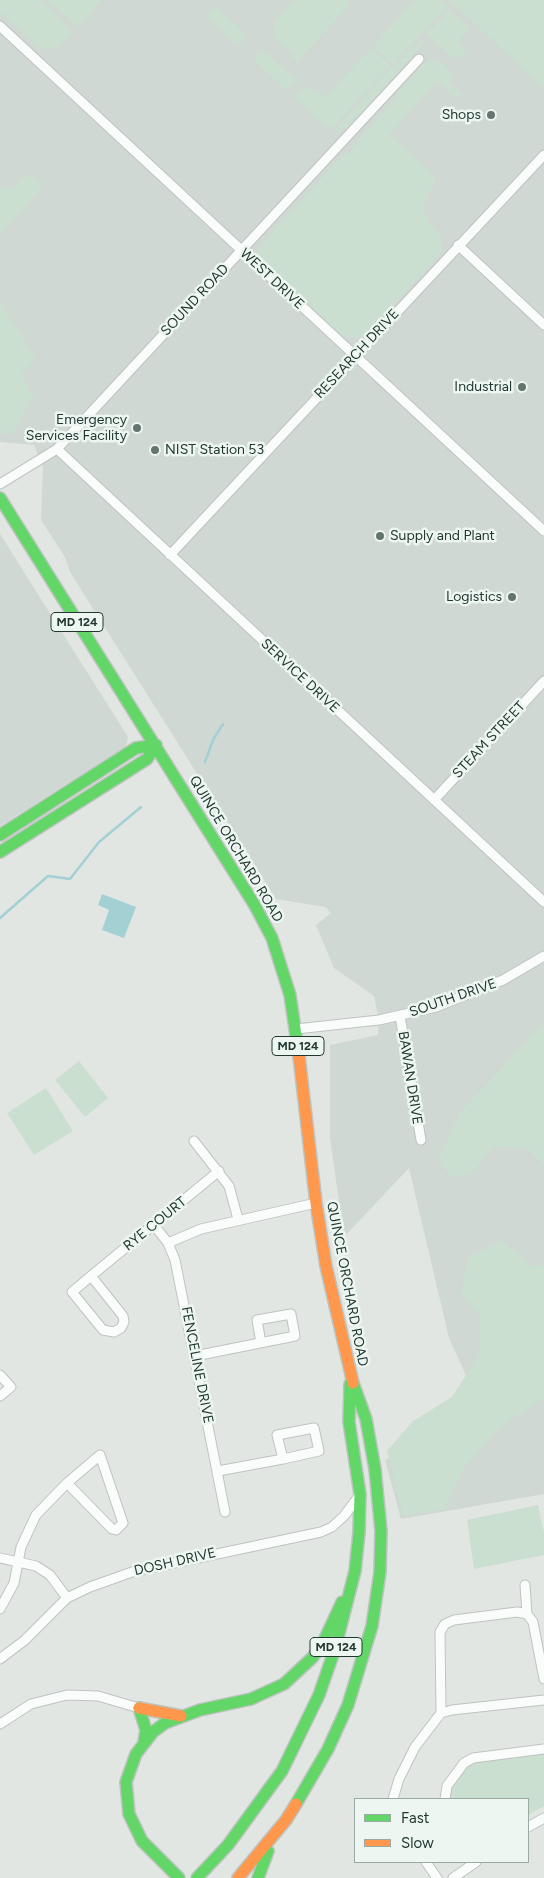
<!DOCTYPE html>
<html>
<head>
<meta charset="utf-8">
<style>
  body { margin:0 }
  #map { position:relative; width:544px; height:1878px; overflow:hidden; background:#e1e6e3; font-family:Figtree,sans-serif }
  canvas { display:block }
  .legend { position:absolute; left:354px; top:1798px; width:175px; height:65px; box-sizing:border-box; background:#eef6f2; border:1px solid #9caaa4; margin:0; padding:6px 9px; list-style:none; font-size:15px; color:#213830 }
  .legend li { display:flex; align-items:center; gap:10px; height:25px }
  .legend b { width:25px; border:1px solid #9caaa4 }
</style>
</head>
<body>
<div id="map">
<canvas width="544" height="1878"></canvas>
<ul class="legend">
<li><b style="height:6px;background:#63d668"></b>Fast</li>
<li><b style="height:6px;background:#ff974d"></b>Slow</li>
</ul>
</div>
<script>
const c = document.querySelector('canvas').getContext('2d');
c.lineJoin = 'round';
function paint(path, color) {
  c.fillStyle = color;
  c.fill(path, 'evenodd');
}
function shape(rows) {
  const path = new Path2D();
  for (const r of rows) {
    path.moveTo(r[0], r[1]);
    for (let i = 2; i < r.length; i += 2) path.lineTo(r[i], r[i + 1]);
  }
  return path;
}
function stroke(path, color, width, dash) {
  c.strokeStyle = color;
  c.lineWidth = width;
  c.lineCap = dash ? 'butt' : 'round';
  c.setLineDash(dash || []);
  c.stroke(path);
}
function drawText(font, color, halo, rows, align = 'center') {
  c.font = font + ' Figtree,sans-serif';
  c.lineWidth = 5;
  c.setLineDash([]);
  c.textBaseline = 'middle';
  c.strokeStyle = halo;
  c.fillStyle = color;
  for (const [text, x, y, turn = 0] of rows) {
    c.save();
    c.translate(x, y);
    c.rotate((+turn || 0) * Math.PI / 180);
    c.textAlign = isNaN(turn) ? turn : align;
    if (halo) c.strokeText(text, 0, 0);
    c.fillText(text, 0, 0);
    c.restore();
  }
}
paint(shape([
  [0,0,544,0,544,1494,401,1519,385,1460,481,1408,449,1338,409,1168,344,1237,330,1138,330,1045,378,1035,379,1020,374,996,334,968,316,925,331,913,325,907,276,899,70,572,65,557,41,520,43,466,34,445,0,442],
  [0,534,128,737,126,746,0,826]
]), '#cfd8d3');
paint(shape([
  [0,0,42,0,72,32,56,49,41,49,0,12],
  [49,0,102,0,77,27],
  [294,0,346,0,351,4,297,62,291,57,293,54,275,37,273,30,276,20],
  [415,0,440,0,447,7,392,64,373,46],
  [449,0,544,0,544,88],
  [215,7,242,30,246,38,242,43,239,45,234,42,206,16],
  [450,10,470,29,458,41,467,53,459,58,451,57,427,34],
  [424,37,420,48,399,71,394,66],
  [371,48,391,66,332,128,324,125,294,97,306,85,317,95,320,92,325,97],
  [262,52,268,54,295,80,286,90,254,61,257,55],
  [429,61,441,62,455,75,448,82,461,94,456,99,437,81,389,135,434,175,435,183,425,198,424,209,428,220,440,235,442,249,438,257,366,334,358,338,343,336,262,262,257,255,257,249,260,249,263,242,339,159,352,150,361,136,398,97,396,94,422,67,424,63],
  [392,67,398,72,358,116,340,125,357,118,345,129,333,132],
  [28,173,43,187,0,233,0,188,14,188],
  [0,302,36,358,21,375,34,396,12,434,0,433],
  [544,1023,544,1165,527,1149,494,1146,472,1173,450,1177,438,1160,460,1112],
  [79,1061,108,1098,85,1117,55,1080],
  [46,1088,73,1131,34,1155,7,1113],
  [502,1240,531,1267,544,1264,544,1398,499,1428,464,1468,445,1509,403,1516,387,1451,413,1421,452,1397,480,1353,480,1315,461,1293,468,1258],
  [538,1505,544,1532,544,1555,474,1569,467,1520],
  [544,1754,544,1806,528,1815,528,1799,449,1799,451,1788,466,1768,474,1762]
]), '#cadfcf');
paint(shape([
  [102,894,136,907,124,938,102,930,109,910,98,905]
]), '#a3d0d3');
stroke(shape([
  [205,762,213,740,223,724],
  [0,918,48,876,70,879,99,842,141,807]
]), '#a3d0d3', 2.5);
const street = shape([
  [0,26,544,531],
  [458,245,544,325],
  [57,449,544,902],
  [0,484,57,449,419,59],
  [170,555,544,155],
  [434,800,544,681],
  [400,1016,421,1140],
  [296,1029,379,1020,436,1007,503,980,544,956],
  [194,1141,229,1186,238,1219],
  [154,1225,168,1243,175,1260,225,1512],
  [168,1243,201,1229,316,1203],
  [91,1276,123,1316,124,1322,121,1328,114,1332,103,1330,72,1292,91,1276,219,1171],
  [195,1356,295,1336,291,1314,257,1320,261,1343],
  [0,1375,11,1387,0,1396],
  [218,1471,283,1459,319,1451,314,1428,277,1435,283,1459],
  [0,1558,36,1566,50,1575,67,1598],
  [525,1585,527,1614],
  [0,1609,14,1583,21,1547,36,1515,67,1483,100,1455,123,1523,116,1530,112,1529,67,1483],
  [0,1659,25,1640,67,1598,90,1587,132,1572,321,1532,332,1527,344,1516,359,1496],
  [441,1713,440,1632,445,1624,454,1620,517,1612,527,1614,533,1622,544,1679],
  [0,1724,31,1704,67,1695,98,1696,139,1708],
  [393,1799,399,1779,415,1747,441,1713,452,1710,544,1700],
  [445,1799,447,1786,464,1763,473,1758,544,1749],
  [528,1827,544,1818],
  [426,1862,437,1878],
  [453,1878,476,1862]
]);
const fast = shape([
  [0,498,254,904,272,938,290,995,299,1056],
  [0,835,136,748,156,745],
  [0,852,147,759,156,745],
  [139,1708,146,1730,144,1742],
  [296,1804,328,1749,348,1705,372,1626,380,1572,381,1531,375,1469,366,1419,353,1383],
  [179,1878,142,1841,129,1814,126,1782,136,1754,153,1732,165,1723,200,1710,251,1699,284,1684,312,1658,323,1643,342,1602],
  [197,1878,228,1845,282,1771,319,1695,335,1649,355,1571,359,1533,360,1494,349,1422,350,1384],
  [258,1878,268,1851]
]);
const slow = shape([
  [299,1056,316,1203,326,1266,353,1383],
  [139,1708,181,1716],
  [238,1878,286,1820,296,1804]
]);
stroke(street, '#bec3c0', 11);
stroke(fast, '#bdc4c0', 14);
stroke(slow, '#bdc4c0', 14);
stroke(street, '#fafbfb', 9);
stroke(fast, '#63d668', 11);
stroke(slow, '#ff974d', 11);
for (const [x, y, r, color] of [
  [491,115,5,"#64756f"],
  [522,387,5,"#64756f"],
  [137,428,5,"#64756f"],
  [155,450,5,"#64756f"],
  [380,536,5,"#64756f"],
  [512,597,5,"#64756f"]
]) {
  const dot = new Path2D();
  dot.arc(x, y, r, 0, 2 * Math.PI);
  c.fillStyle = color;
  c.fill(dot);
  stroke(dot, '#eef6f2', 2);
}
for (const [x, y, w] of [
  [77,622,52],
  [298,1046,52],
  [336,1647,52]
]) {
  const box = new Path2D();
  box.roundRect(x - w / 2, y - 9.5, w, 19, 4);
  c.fillStyle = '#eef6f2';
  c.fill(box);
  stroke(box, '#213830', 1);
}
drawText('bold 12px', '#213830', null, [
  ["MD 124",77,622],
  ["MD 124",298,1046],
  ["MD 124",336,1647]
]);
drawText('14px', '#213830', '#eef6f2', [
  ["Shops",481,115],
  ["Industrial",512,387],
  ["Emergency",127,420],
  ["Services Facility",127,436],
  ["NIST Station 53",165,450,"left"],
  ["Supply and Plant",390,536,"left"],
  ["Logistics",502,597]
], 'right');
drawText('14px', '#213830', '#eef6f2', [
  ["WEST DRIVE",272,279,43],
  ["SOUND ROAD",195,300,-47],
  ["RESEARCH DRIVE",357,354,-47],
  ["SERVICE DRIVE",300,676,43],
  ["STEAM STREET",489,740,-47],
  ["QUINCE ORCHARD ROAD",236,849,59],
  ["SOUTH DRIVE",453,998,-19],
  ["BAWAN DRIVE",410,1078,81],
  ["RYE COURT",155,1224,-39],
  ["QUINCE ORCHARD ROAD",347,1284,79],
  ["FENCELINE DRIVE",197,1365,79],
  ["DOSH DRIVE",175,1562,-13]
]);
</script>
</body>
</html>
